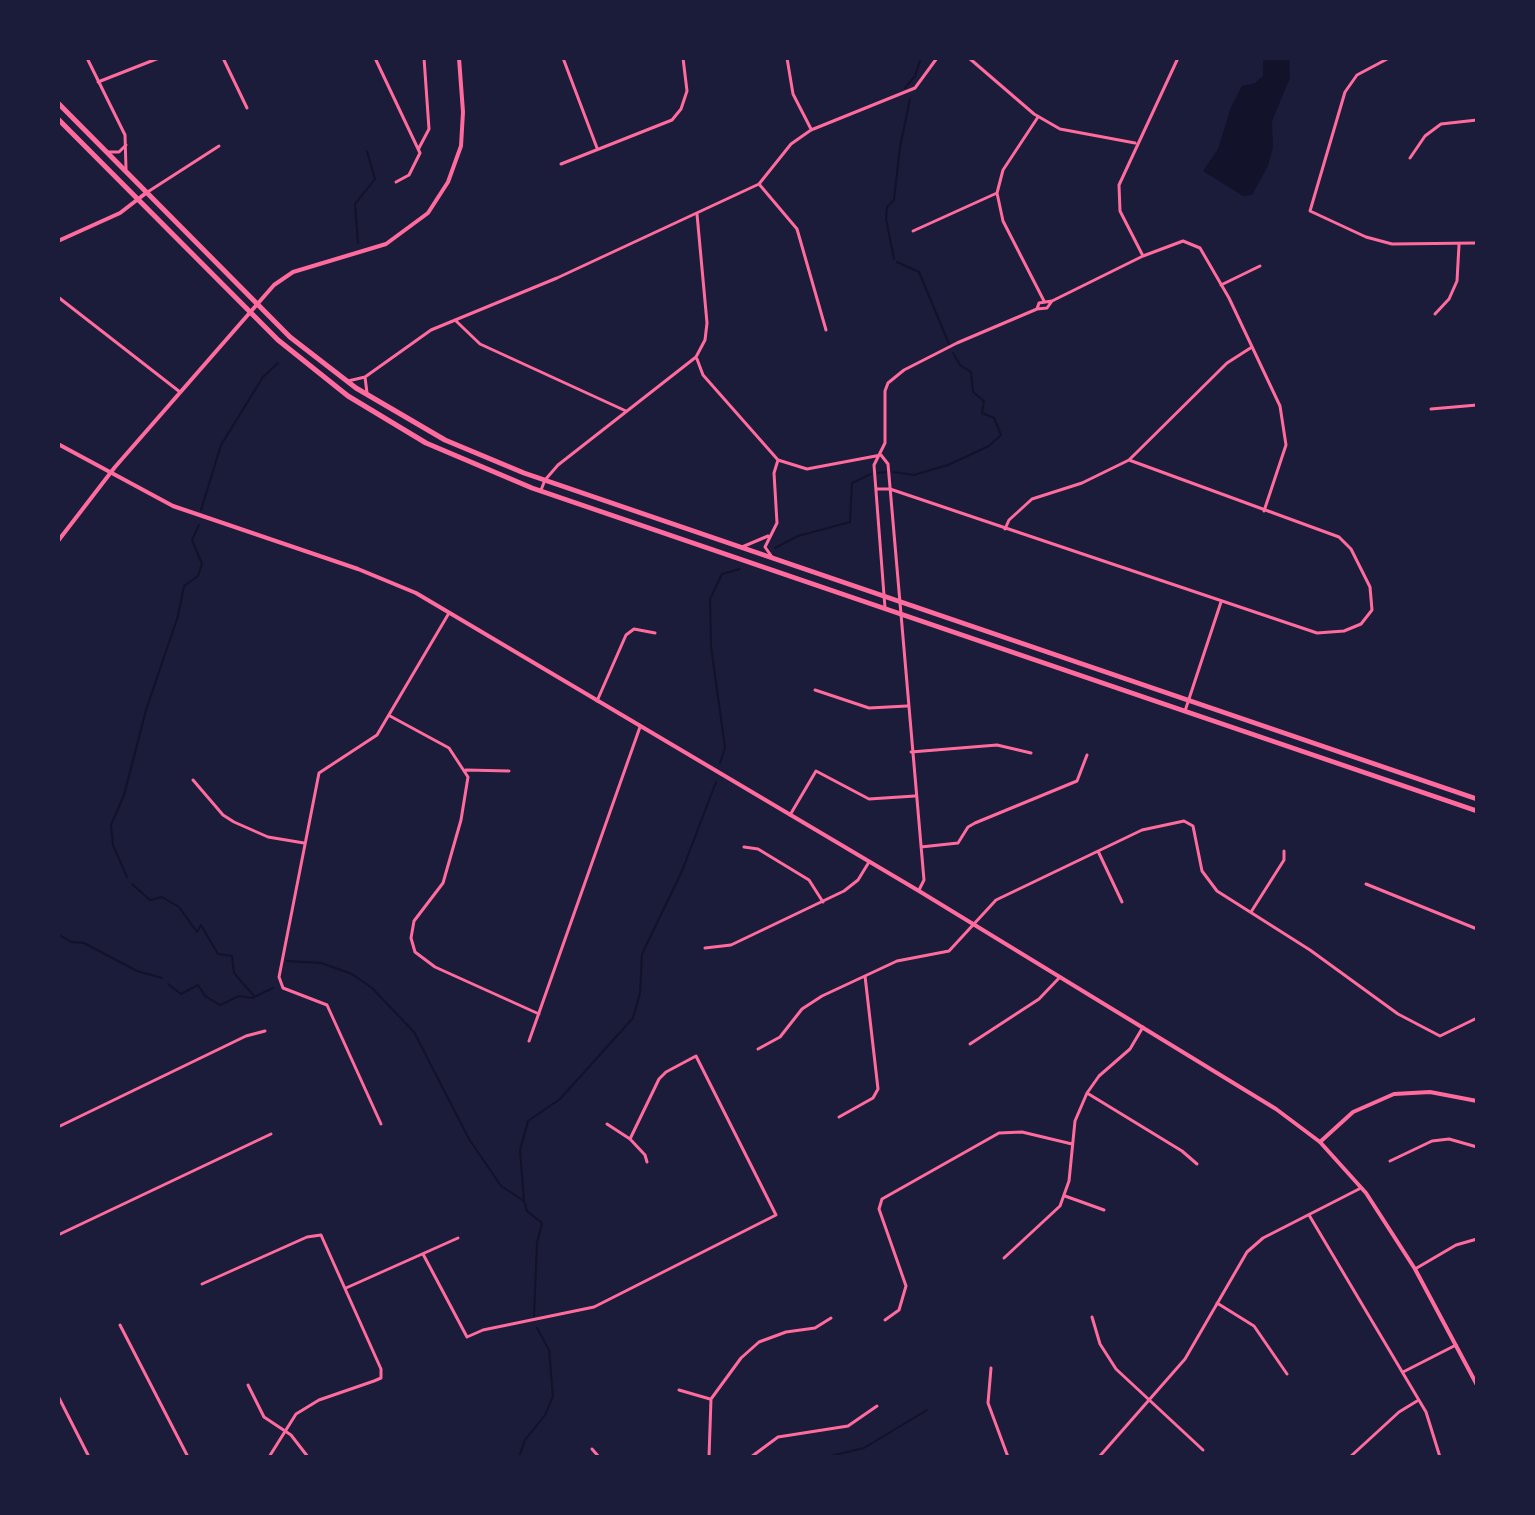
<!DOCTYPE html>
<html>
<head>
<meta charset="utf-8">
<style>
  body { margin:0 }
  #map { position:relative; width:1535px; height:1515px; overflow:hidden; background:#1b1b3a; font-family:Arial,sans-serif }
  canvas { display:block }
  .frame { position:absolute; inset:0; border:60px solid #1b1b3a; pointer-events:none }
</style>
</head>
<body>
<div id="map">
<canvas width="1535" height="1515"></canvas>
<div class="frame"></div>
</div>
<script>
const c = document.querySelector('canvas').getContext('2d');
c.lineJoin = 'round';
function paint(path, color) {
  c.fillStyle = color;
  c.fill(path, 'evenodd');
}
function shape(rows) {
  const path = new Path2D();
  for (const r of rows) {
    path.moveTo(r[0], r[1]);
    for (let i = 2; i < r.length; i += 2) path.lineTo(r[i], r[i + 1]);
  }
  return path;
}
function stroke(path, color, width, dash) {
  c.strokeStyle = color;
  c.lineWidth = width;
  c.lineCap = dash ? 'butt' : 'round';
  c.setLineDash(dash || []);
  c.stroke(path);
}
paint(shape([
  [1263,58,1289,58,1290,78,1272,121,1273,147,1268,166,1252,195,1243,196,1203,171,1218,149,1231,107,1242,86,1255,83,1263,76]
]), '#12122b');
stroke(shape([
  [905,88,915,76,921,58],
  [358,243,355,204,375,179,367,151],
  [894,259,886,219,887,207,894,200,900,147,910,99],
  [897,262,919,272,949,344],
  [893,472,914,475,948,465,989,446,1001,435,994,418,982,413,984,401,973,392,971,372,960,365,953,353],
  [878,473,886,472],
  [201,510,221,445,263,377,278,363],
  [775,548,798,536,850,522,852,483,871,474],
  [720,763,725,748,711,646,710,599,722,574,740,569],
  [127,877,113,845,111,825,124,795,146,710,178,616,184,586,198,576,202,564,192,540,199,525],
  [132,884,150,900,162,897,179,907,197,932,201,925,218,954,232,956,234,973,254,996],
  [58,934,71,942,84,943,137,971,162,978],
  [287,961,321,963,352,974,372,988,414,1032,469,1139,501,1186,524,1201,527,1211,542,1223,537,1243,534,1316],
  [168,984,181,994,198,985,205,996,220,1005,239,996,252,998,273,988],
  [524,1201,520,1150,528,1121,560,1099,633,1018,640,993,642,954,682,871,716,782],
  [519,1457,525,1440,545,1415,553,1396,549,1350,537,1328],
  [826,1457,864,1448,927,1410]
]), '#12122b', 2);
stroke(shape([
  [87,58,125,135,126,169],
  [223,58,247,108],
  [375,58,420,153,409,175,396,182],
  [563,58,597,148],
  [787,58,793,94,811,129],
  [969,58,1034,114,1060,129,1135,143],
  [1389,58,1357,75,1345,92,1310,211,1366,237,1392,244,1477,243],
  [98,82,159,58],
  [1038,117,1003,170,997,193,1003,221,1044,301],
  [419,148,429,129,424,58],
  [108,152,119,152,126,145],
  [1410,158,1425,136,1441,124,1477,120],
  [561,164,672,120,681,109,687,91,683,58],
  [759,184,797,229,826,330],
  [146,193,219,146],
  [913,231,997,193],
  [1143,256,1120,211,1119,185,1178,58],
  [1221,285,1260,266],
  [58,297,180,392],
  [1037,309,1039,303,1052,301],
  [1435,314,1449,299,1457,281,1459,245],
  [455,320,480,344,626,411],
  [697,359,703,375,778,460,807,469,881,455],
  [365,377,367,393],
  [348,381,365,377,431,330,557,278,759,184,791,144,811,130,915,88,937,58],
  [1431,409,1477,405],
  [881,455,888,464,924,880,919,890],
  [877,489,890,489,1317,633,1344,631,1361,624,1372,610,1370,587,1351,549,1339,537,1129,460],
  [541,490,545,480,558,465,696,357,705,340,707,323,697,214],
  [1005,529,1009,520,1032,499,1082,483,1129,460,1227,363,1252,347],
  [742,547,768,536],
  [772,557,765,547,777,523,774,473,778,460],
  [885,608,874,465,885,443,885,391,888,383,904,370,957,343,1037,309,1047,308,1052,301,1143,256,1183,241,1200,248,1229,298,1280,406,1286,445,1264,511],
  [815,690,869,708,907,706],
  [597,701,626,635,634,629,655,633],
  [1185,711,1221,602],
  [390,716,449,748,468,777,461,820,443,883,414,921,411,938,415,952,435,967,539,1014],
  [911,752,997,745,1031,753],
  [466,770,509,771],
  [193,780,223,815,234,822,268,837,304,843],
  [790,815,816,771,869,799,915,796],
  [744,847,758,849,809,880,823,902],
  [921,847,958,843,968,827,975,823,1077,781,1087,755],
  [1098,851,1122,902],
  [1366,884,1477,929],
  [1251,912,1284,860,1284,851],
  [705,948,731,945,844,891,858,880,869,862],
  [529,1041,640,727],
  [970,1044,1039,999,1060,977],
  [758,1049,780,1037,802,1009,822,996,897,961,949,951,996,900,1142,830,1184,821,1193,826,1202,871,1217,891,1310,950,1398,1014,1440,1036,1477,1018],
  [1087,1093,1182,1151,1197,1164],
  [839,1117,873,1098,878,1089,865,976],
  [381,1124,327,1005,283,988,279,977,319,773,377,735,449,613],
  [607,1124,630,1139,645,1155,647,1162],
  [58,1127,246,1036,265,1031],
  [1390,1161,1432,1141,1449,1139,1477,1147],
  [1065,1196,1104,1210],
  [1309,1215,1426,1412,1440,1457],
  [58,1235,271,1134],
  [423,1254,467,1337,483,1330,594,1307,776,1215,696,1056,666,1072,659,1079,630,1139],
  [1004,1258,1060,1206,1069,1181,1075,1121,1087,1093,1099,1076,1130,1049,1143,1027],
  [1415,1269,1456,1245,1477,1239],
  [202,1284,307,1237,321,1235,381,1369,381,1378,374,1381,319,1400,296,1414,269,1457],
  [346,1288,458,1238],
  [1217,1303,1254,1326,1287,1374],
  [1092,1317,1100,1344,1116,1369,1203,1450],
  [885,1320,899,1310,906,1286,879,1209,882,1199,999,1133,1022,1132,1072,1144],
  [120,1325,188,1457],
  [991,1368,988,1403,1008,1457],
  [1403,1372,1456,1345],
  [248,1385,264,1417,291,1435,308,1457],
  [679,1390,710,1399],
  [58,1396,89,1457],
  [592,1449,599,1457],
  [429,1457,432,1457],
  [709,1457,711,1399,741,1358,759,1342,786,1332,815,1328,831,1318],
  [751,1457,778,1437,848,1426,877,1406],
  [1099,1457,1185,1359,1247,1252,1263,1238,1361,1188],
  [1350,1457,1399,1412,1417,1401]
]), '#ff6b9d', 3);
stroke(shape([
  [58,241,120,213,146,193],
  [58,541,115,467,274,285,293,272,386,244,428,213,448,182,461,146,463,112,459,58],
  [1320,1142,1353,1112,1394,1094,1430,1092,1477,1101]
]), '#ff6b9d', 4);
stroke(shape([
  [58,444,173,506,358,569,416,593,919,891,1276,1109,1320,1142,1366,1193,1415,1269,1477,1385]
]), '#ff6b9d', 4);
stroke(shape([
  [58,103,290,337,356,388,445,440,524,473,1477,799],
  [58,119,278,340,348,396,426,443,532,488,1477,811]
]), '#ff6b9d', 5);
</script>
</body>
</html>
